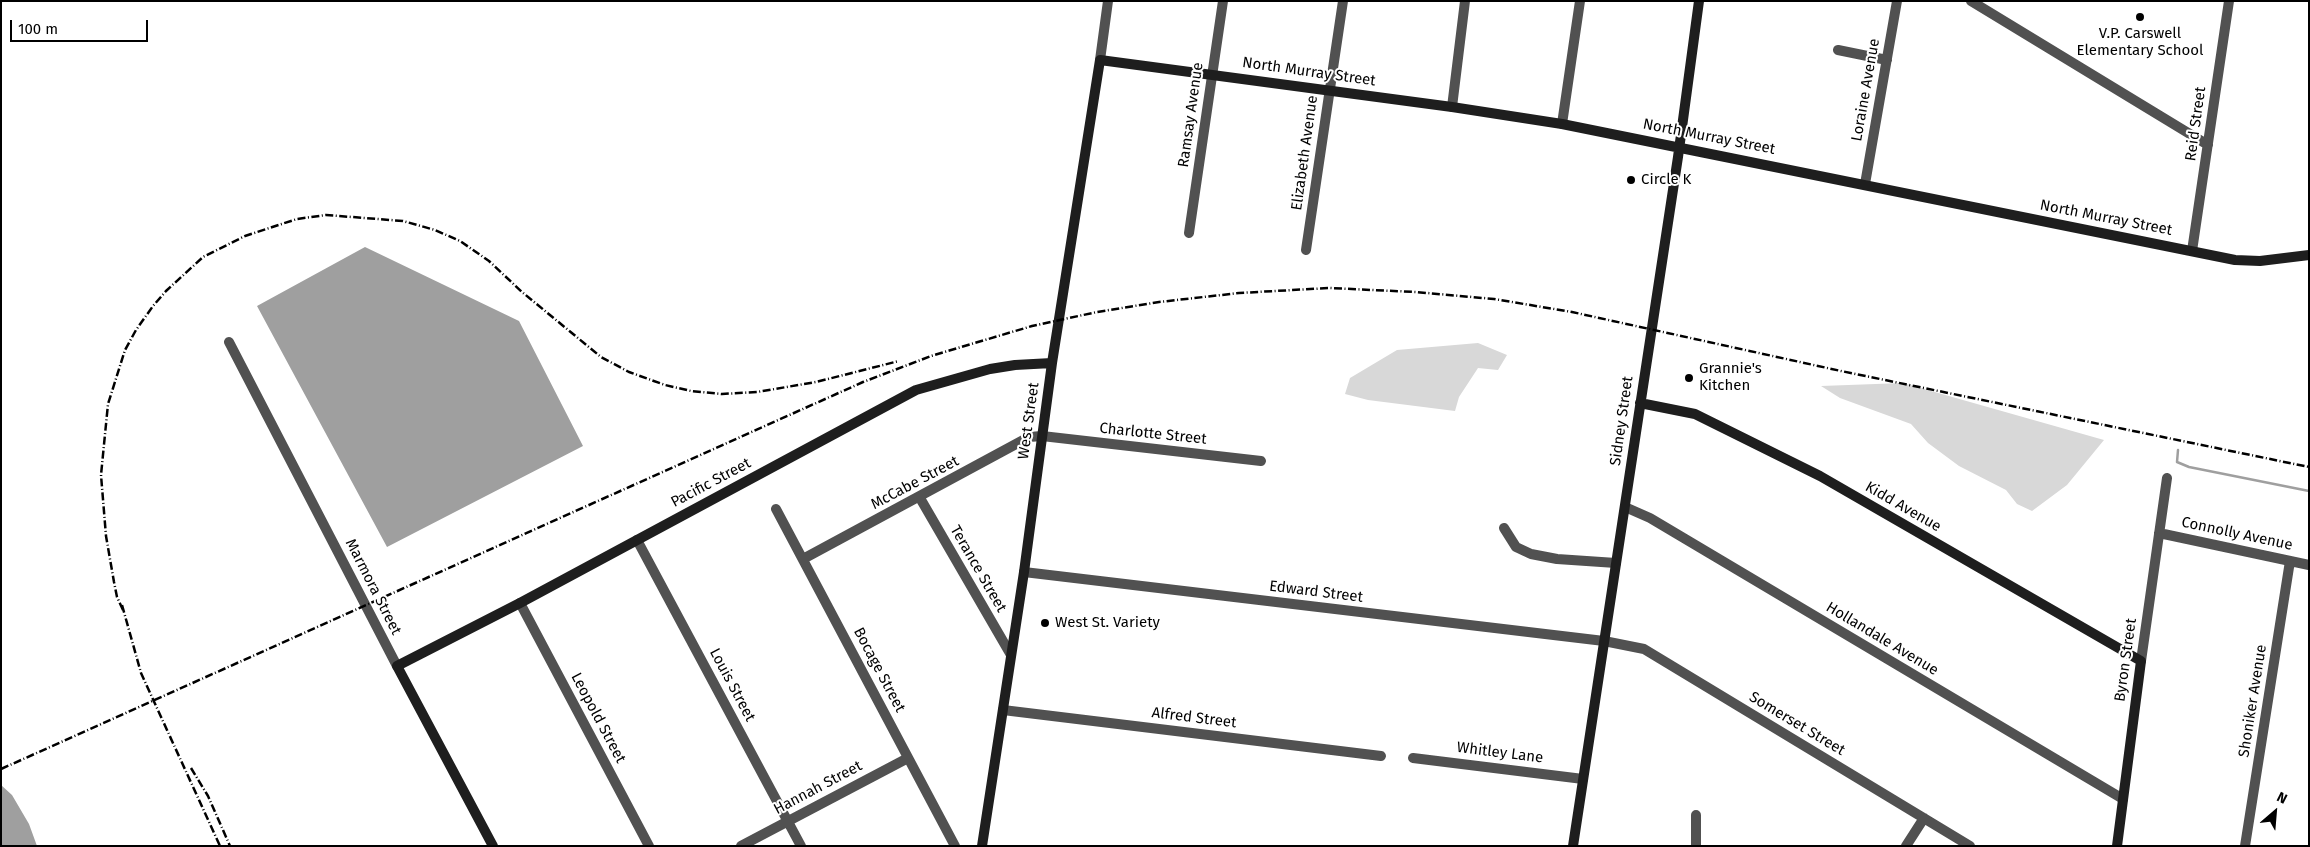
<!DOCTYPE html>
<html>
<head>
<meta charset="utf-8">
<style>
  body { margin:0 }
  #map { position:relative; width:2310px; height:847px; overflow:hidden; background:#fff; font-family:"Fira Sans",sans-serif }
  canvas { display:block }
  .frame { position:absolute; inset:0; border:2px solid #000; pointer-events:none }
  .north { position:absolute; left:2250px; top:787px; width:50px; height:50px; -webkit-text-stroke:4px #fff; paint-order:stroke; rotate:27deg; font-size:14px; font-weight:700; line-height:20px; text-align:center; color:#000 }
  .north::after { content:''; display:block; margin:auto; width:18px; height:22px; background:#000; clip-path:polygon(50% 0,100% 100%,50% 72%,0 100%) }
  .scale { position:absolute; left:10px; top:20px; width:138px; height:22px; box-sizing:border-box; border:2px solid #000; border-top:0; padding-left:6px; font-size:15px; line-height:18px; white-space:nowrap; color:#000; -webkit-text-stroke:4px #fff; paint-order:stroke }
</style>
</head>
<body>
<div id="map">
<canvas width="2310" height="847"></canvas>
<div class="frame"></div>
<div class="north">N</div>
<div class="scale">100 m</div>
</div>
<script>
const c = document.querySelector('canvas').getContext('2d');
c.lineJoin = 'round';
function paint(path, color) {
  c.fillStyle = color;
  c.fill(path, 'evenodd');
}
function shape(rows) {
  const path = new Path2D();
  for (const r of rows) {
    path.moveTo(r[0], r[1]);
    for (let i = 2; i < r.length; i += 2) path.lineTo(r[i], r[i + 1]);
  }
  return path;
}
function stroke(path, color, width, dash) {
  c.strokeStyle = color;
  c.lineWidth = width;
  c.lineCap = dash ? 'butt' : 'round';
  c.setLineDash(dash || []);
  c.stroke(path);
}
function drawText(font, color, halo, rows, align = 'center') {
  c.font = font + ' "Fira Sans",sans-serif';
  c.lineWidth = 4;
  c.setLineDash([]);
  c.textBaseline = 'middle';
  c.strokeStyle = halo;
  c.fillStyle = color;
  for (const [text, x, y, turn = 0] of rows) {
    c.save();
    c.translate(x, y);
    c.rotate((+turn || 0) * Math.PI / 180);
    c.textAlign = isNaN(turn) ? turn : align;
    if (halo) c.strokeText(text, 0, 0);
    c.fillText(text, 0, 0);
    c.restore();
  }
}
paint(shape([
  [1478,343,1507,355,1498,370,1478,368,1459,397,1455,411,1368,400,1345,394,1350,378,1397,350],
  [1903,383,2104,440,2067,485,2032,511,2017,504,2006,490,1959,466,1928,443,1911,424,1840,398,1821,386]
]), '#d8d8d8');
paint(shape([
  [365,247,519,321,583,446,387,547,257,306],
  [1,785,12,795,29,824,37,846,1,846]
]), '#9f9f9f');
stroke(shape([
  [2178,450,2177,462,2189,467,2309,491]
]), '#9f9f9f', 2.5);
stroke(shape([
  [1971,1,2208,145],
  [1838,50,1887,60],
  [1100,60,1108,1],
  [1452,107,1465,1],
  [1562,124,1580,1],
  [1865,184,1897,1],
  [1189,233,1223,1],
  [1306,250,1343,1],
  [2192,251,2229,1],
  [229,342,397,666],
  [920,498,1011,655],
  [1625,507,1650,518,2123,799],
  [776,509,955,846],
  [1504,528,1516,547,1531,554,1557,559,1616,563],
  [2159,533,2309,565],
  [637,540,801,846],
  [803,559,1029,437,1042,436,1261,461],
  [1024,572,1604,641,1644,649,1970,846],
  [520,603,649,846],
  [2141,661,2167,478],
  [1003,710,1381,756],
  [1413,758,1583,779],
  [1696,815,1696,846],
  [741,846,908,758],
  [1906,846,1924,818],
  [2245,846,2290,561]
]), '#515151', 10);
stroke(shape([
  [1640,403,1695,414,1820,476,2141,661,2117,846],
  [493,846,397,666,520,603,916,390,990,369,1015,365,1052,363],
  [982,846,1024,572,1052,363,1100,60,1452,107,1562,124,2235,260,2260,261,2309,255],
  [1573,846,1678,157,1699,1]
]), '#1e1e1e', 10);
stroke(shape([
  [122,605,141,673,220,846],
  [123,610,117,597,114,582,106,536,101,475,108,404,125,350,136,330,153,306,166,291,203,257,245,236,297,219,326,215,403,221,435,230,460,241,489,261,522,292,601,357,629,372,665,385,691,391,722,394,757,392,816,382,899,361],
  [191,768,208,796,230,846],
  [1,769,863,382,931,356,1032,326,1097,312,1159,302,1239,293,1329,288,1416,292,1494,299,1572,312,1841,371,2309,467]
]), '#000', 2.5, [8, 2.5, 1, 2.5]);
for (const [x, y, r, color] of [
  [2140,17,5,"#000"],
  [1631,180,5,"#000"],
  [1689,378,5,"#000"],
  [1045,623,5,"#000"]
]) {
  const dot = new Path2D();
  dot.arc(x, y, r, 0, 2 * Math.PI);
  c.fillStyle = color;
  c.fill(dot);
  stroke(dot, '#fff', 2);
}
drawText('15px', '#000', '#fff', [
  ["V.P. Carswell",2140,34,"center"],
  ["Elementary School",2140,51,"center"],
  ["Circle K",1641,180],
  ["Grannie's",1699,369],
  ["Kitchen",1699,386],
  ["West St. Variety",1055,623]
], 'left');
drawText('15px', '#000', '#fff', [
  ["North Murray Street",1309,72,8],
  ["Loraine Avenue",1866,90,-80],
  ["Ramsay Avenue",1191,115,-82],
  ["Reid Street",2196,124,-82],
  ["North Murray Street",1709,137,11],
  ["Elizabeth Avenue",1305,153,-82],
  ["North Murray Street",2106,218,11],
  ["West Street",1029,421,-82],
  ["Sidney Street",1622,421,-82],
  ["Charlotte Street",1153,434,6],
  ["Pacific Street",711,483,-28],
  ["McCabe Street",915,483,-28],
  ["Kidd Avenue",1903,507,30],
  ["Connolly Avenue",2237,534,12],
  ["Terance Street",978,569,60],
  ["Marmora Street",373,587,63],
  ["Edward Street",1316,592,7],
  ["Hollandale Avenue",1882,639,31],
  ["Byron Street",2126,660,-82],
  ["Bocage Street",879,670,62],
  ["Louis Street",732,685,62],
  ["Shoniker Avenue",2253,701,-81],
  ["Leopold Street",598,718,62],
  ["Alfred Street",1194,718,7],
  ["Somerset Street",1797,724,31],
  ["Whitley Lane",1500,753,7],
  ["Hannah Street",818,788,-28]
]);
</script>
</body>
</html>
